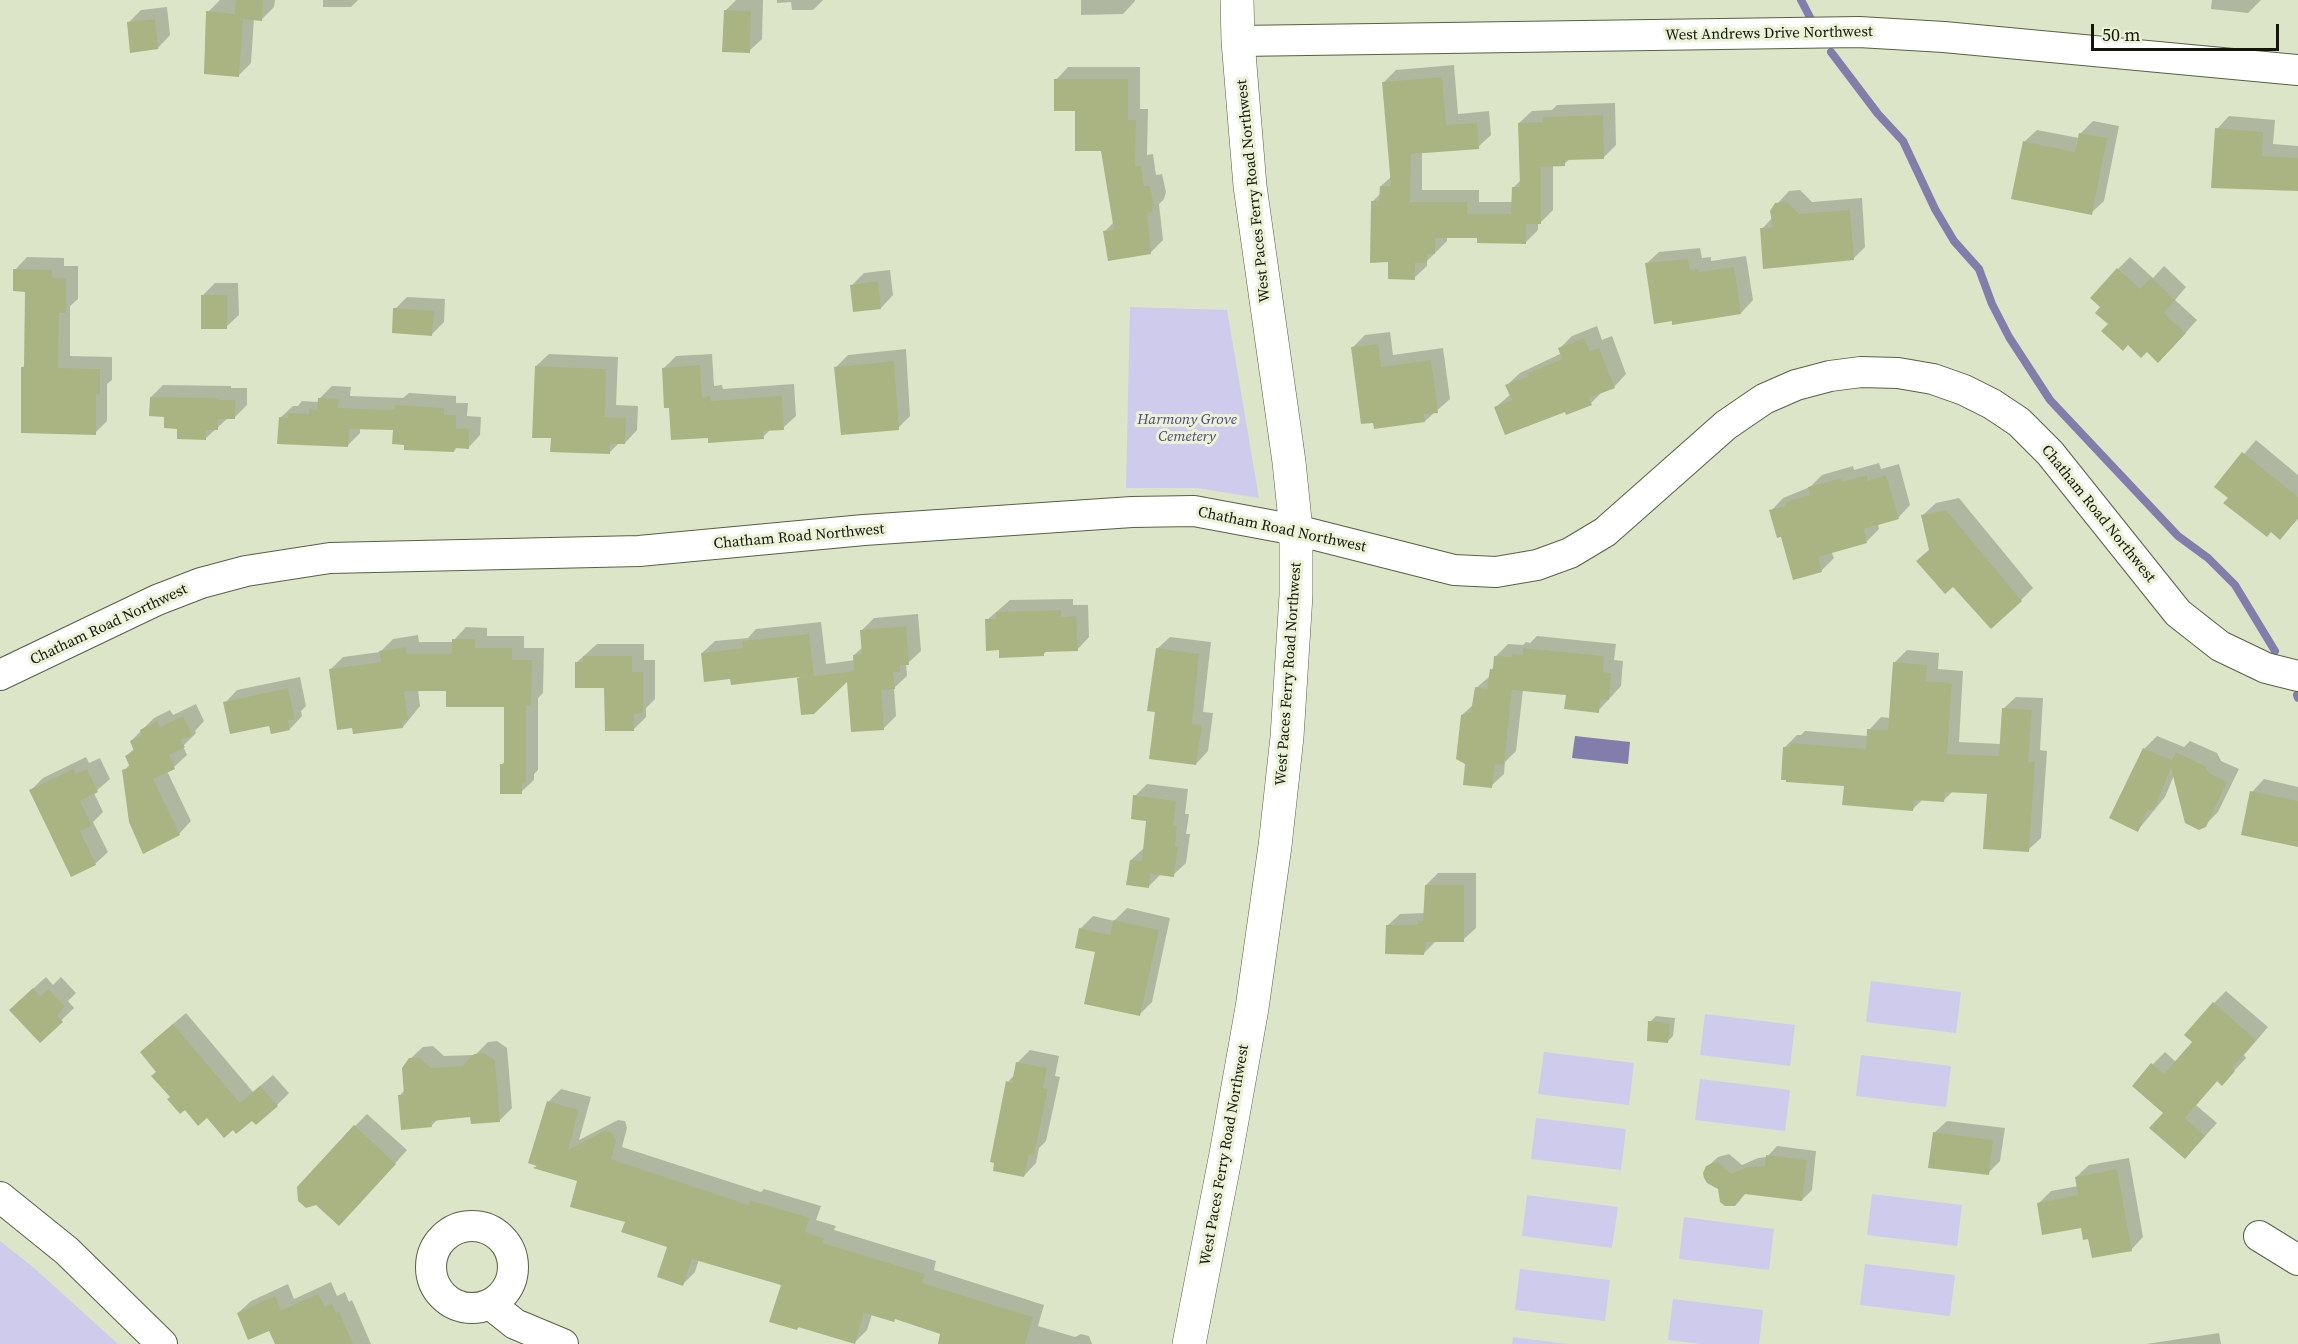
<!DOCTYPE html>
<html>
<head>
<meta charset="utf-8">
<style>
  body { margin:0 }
  #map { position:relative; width:2298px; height:1344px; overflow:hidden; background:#dde5c8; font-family:"Source Serif 4",serif }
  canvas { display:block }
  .scale { position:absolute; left:2091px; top:24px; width:188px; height:27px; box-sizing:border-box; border:3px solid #14160c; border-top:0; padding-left:8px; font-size:18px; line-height:21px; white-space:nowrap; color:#14160c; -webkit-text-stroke:4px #ebf2d5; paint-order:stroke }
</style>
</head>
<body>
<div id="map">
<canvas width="2298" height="1344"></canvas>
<div class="scale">50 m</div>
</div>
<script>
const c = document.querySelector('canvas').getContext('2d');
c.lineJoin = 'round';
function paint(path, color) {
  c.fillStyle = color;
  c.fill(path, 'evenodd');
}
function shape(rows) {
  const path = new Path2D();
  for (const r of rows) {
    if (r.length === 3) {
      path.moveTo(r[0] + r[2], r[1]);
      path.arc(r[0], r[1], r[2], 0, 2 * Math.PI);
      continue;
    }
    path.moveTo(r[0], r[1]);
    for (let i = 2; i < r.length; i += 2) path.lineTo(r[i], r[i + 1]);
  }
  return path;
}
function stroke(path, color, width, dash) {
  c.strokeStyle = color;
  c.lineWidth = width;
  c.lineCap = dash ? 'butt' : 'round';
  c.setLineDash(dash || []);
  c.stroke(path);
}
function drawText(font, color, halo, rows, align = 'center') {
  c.font = font + ' "Source Serif 4",serif';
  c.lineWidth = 6;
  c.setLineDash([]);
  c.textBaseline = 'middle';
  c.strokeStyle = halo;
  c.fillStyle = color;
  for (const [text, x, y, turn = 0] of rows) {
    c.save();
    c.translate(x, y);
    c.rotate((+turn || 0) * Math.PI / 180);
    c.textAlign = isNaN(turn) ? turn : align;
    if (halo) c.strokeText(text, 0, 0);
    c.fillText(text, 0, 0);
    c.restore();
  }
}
paint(shape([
  [1130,307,1227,310,1259,498,1197,488,1126,488],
  [1871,981,1961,992,1956,1033,1866,1022],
  [1705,1014,1795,1025,1790,1066,1700,1055],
  [1544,1052,1634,1063,1629,1105,1538,1094],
  [1861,1055,1951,1066,1946,1107,1856,1096],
  [1700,1079,1790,1090,1785,1131,1695,1120],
  [1536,1118,1626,1129,1621,1170,1531,1159],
  [1872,1194,1962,1205,1957,1246,1867,1235],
  [1527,1195,1618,1207,1612,1248,1522,1236],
  [1684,1217,1774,1229,1769,1270,1679,1259],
  [0,1241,33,1267,118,1344,0,1344],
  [1865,1264,1955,1275,1950,1316,1860,1305],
  [1520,1269,1610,1280,1605,1321,1515,1310],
  [1673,1299,1763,1310,1759,1344,1701,1344,1668,1340],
  [1513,1337,1567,1344,1512,1344]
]), '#cfcbed');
paint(shape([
  [1575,736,1630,742,1628,764,1572,758]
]), '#837dab');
paint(shape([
  [220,0,275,0,274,7,262,19,254,18,251,63,239,75,208,12],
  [323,0,358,0,351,7,323,7],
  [736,0,763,0,762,39,749,51,725,11],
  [777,0,823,0,813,10,792,10,791,2,777,3],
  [1081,0,1135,0,1135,1,1123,14,1081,15],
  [2212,0,2261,0,2248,13,2211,9],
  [167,7,170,35,158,48,128,23,141,10],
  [1454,65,1458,114,1489,111,1491,135,1478,147,1422,152,1422,190,1479,190,1479,202,1513,202,1513,188,1521,180,1519,123,1532,111,1552,110,1557,105,1615,103,1616,145,1604,157,1570,159,1564,164,1553,165,1553,210,1540,223,1538,223,1538,230,1525,243,1479,237,1447,236,1447,241,1427,261,1427,266,1414,278,1389,261,1372,202,1381,193,1381,186,1392,176,1384,82,1396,70],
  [1068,67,1140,67,1140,109,1148,109,1147,155,1153,154,1156,175,1162,174,1166,192,1164,199,1159,204,1163,240,1151,252,1104,232,1114,222,1102,150,1056,80],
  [2229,116,2275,120,2273,144,2298,146,2298,190,2217,129],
  [2093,121,2119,126,2104,201,2091,213,2024,142,2037,130,2079,138,2080,134],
  [1800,190,1812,202,1862,198,1865,247,1853,259,1762,229,1772,218,1777,204,1789,191],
  [1700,248,1702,258,1711,257,1711,261,1746,256,1753,300,1741,313,1646,264,1659,252],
  [27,257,64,258,64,266,78,266,78,299,70,306,70,356,112,357,112,380,107,384,107,421,95,433,23,367,26,364,27,290,15,270],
  [2130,257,2153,278,2164,266,2186,287,2175,300,2197,320,2171,349,2147,350,2110,324,2118,269],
  [890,270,893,295,881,308,852,285,864,273],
  [215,283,238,283,239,315,226,327,202,296],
  [407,297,445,299,444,322,432,334,395,309],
  [1597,326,1602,340,1612,336,1626,374,1614,387,1604,390,1591,403,1565,410,1496,407,1511,394,1507,385,1520,373,1562,353,1560,348,1572,336],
  [1390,332,1393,355,1443,348,1450,399,1425,421,1352,348,1365,335],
  [906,349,910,416,898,428,836,367,848,355],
  [549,354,618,357,616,405,638,406,637,430,625,443,619,443,609,453,552,437,536,366],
  [712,354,714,386,722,385,723,389,794,384,796,416,783,428,771,429,763,437,710,436,663,369,676,356],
  [163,385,231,386,231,388,247,388,247,405,234,418,228,418,206,438,178,427,151,397],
  [332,386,351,387,350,396,403,398,409,393,456,396,456,403,468,403,467,416,481,417,480,435,468,448,457,447,454,451,406,443,395,429,360,428,360,433,347,446,280,418,293,406,298,406,302,401,319,402,319,399],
  [2256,440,2298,475,2298,519,2280,538,2216,487],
  [1879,463,1881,469,1899,464,1910,505,1898,518,1878,524,1879,529,1867,541,1831,551,1834,558,1821,571,1782,535,1771,511,1783,498,1810,487,1822,475,1853,466,1854,470],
  [1959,498,2033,588,2021,600,1954,585,1918,561,1930,549,1923,515,1936,503],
  [1073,599,1073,605,1088,605,1089,637,1077,650,1047,651,1043,654,1001,649,987,620,1010,600],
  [918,614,921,651,908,663,906,663,907,676,894,688,896,716,884,728,848,679,798,679,801,676,731,677,702,653,715,641,748,638,756,629,821,622,826,664,855,660,854,655,863,647,861,631,874,618],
  [466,627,487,628,487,636,524,636,524,648,544,648,543,693,538,698,538,770,534,774,534,780,521,792,501,765,506,761,506,705,448,690,418,690,420,706,403,727,331,669,343,657,380,652,393,639,418,635,419,642,454,642,454,640],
  [1537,636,1616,644,1614,660,1623,661,1621,686,1598,711,1567,694,1523,690,1516,751,1505,762,1504,774,1491,786,1467,763,1462,715,1474,704,1476,688,1490,676,1491,670,1495,666,1496,656,1508,644,1523,645,1526,642,1530,643],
  [1170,637,1211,642,1203,712,1213,713,1208,751,1196,764,1157,710,1157,649],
  [597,644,644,644,644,660,655,660,655,699,646,708,646,717,634,729,606,687,576,663],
  [1907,650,1939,653,1938,669,1963,671,1959,742,2001,744,2003,709,2016,697,2043,698,2040,750,2047,751,2041,838,2028,850,1988,793,1953,791,1944,800,1923,799,1913,809,1846,785,1784,748,1797,735,1801,735,1805,731,1868,736,1869,730,1881,717,1890,718,1894,663],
  [300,677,306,706,301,711,302,716,290,729,270,724,225,703,237,690],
  [196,704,204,721,195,731,196,733,183,746,187,755,174,767,167,771,191,821,179,834,124,771,130,764,126,756,135,748,131,741,154,718,170,710,173,715],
  [2157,736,2184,747,2190,741,2217,753,2221,761,2239,769,2218,812,2205,825,2174,775,2165,797,2138,830,2111,818,2145,748],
  [86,757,89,763,100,758,110,779,94,793,103,812,93,822,108,852,95,864,31,790,43,778],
  [2264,779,2298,787,2298,842,2252,792],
  [1147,784,1188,789,1185,814,1189,814,1186,834,1190,834,1186,863,1173,875,1161,874,1149,886,1131,860,1144,848,1148,820,1135,796],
  [1438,873,1476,873,1476,928,1463,940,1437,940,1424,953,1387,926,1400,914,1425,913,1426,885],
  [1127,908,1170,918,1152,1002,1140,1014,1080,929,1093,916,1114,921],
  [46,977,53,985,61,977,76,993,68,1001,74,1008,40,1041,23,998],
  [2226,991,2268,1027,2244,1055,2246,1058,2234,1071,2218,1080,2196,1105,2217,1123,2197,1145,2165,1113,2153,1064,2165,1052,2176,1062,2194,1042,2214,1003],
  [186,1013,253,1092,273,1075,289,1093,277,1105,233,1128,185,1108,171,1097,158,1071,154,1040],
  [1656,1016,1675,1018,1673,1036,1667,1042,1650,1022],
  [497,1041,507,1048,512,1108,500,1120,472,1115,438,1119,431,1126,399,1096,405,1090,410,1059,423,1047,433,1046,444,1056,475,1055,488,1042],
  [1030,1050,1059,1056,1055,1076,1060,1077,1046,1141,1039,1148,1036,1163,1024,1176,1008,1082,1015,1074,1018,1062],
  [561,1089,591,1097,579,1140,618,1120,625,1121,627,1128,622,1147,761,1192,764,1189,821,1206,816,1220,836,1226,834,1230,936,1261,934,1270,1044,1305,1038,1326,1075,1337,1081,1334,1089,1336,1092,1344,939,1344,942,1333,896,1318,872,1314,867,1330,855,1342,800,1326,797,1329,783,1284,699,1259,695,1272,683,1284,669,1247,627,1221,579,1180,536,1167,538,1164,530,1162,549,1101],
  [367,1114,407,1150,352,1212,355,1126],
  [1947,1121,2005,1128,2000,1161,1988,1173,1934,1133],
  [1777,1146,1816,1151,1812,1190,1802,1200,1719,1188,1707,1167,1718,1157,1729,1154,1742,1165,1758,1158,1767,1157],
  [2129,1158,2143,1237,2131,1250,2090,1237,2082,1226,2038,1204,2051,1191,2078,1186,2076,1177,2089,1165],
  [331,1282,337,1296,345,1292,349,1302,352,1300,371,1344,277,1344,270,1329,238,1313,251,1301,288,1284,294,1299],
  [2219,1333,2221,1344,2146,1344]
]), '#0003');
stroke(shape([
  [1801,0,1813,23],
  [1831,52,1878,114,1903,141,1935,209,1954,241,1979,269,1992,304,2009,337,2050,400,2178,536,2208,558,2235,585,2275,651],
  [2297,695,2298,698]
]), '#837dab', 8);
paint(shape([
  [236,0,263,0,262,21,243,19,239,77,204,74,206,11,235,14],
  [724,10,751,11,750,53,722,52],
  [155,19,158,49,130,53,127,22],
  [1442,77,1446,125,1477,123,1479,149,1411,154,1410,202,1467,202,1467,214,1511,214,1512,187,1520,187,1518,123,1543,122,1543,117,1603,115,1604,159,1565,160,1565,166,1541,167,1541,224,1526,224,1526,244,1477,243,1477,238,1435,238,1435,254,1427,254,1427,263,1415,263,1415,280,1388,279,1388,262,1370,263,1371,201,1379,201,1380,186,1391,186,1382,82],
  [1054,79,1128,79,1128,120,1136,120,1135,166,1141,166,1144,186,1150,186,1154,206,1152,206,1153,212,1147,213,1151,254,1108,261,1103,231,1114,230,1101,151,1075,151,1075,111,1054,111],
  [2215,128,2263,132,2262,156,2298,158,2298,191,2211,188],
  [2079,133,2107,138,2092,215,2011,199,2023,141,2075,152],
  [1787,202,1799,214,1850,210,1854,260,1763,269,1760,228,1773,227,1770,211,1775,203],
  [1688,259,1690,270,1699,269,1699,272,1734,267,1741,314,1672,325,1672,321,1654,324,1645,263],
  [2117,268,2140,289,2151,277,2175,300,2164,313,2186,333,2158,363,2147,352,2141,358,2128,345,2123,351,2101,331,2108,324,2095,313,2100,307,2090,298],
  [13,269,52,270,52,278,66,278,66,313,59,313,58,368,100,369,100,394,96,394,96,435,21,433,21,367,24,367,25,292,13,291],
  [878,281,881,309,853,312,850,285],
  [201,295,227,295,227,329,201,329],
  [393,308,434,311,432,336,392,333],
  [1584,338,1590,351,1599,348,1615,388,1589,398,1592,405,1566,415,1565,412,1505,435,1494,407,1512,400,1505,385,1529,376,1528,373,1562,359,1558,348],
  [1378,344,1381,367,1431,360,1438,413,1424,414,1425,422,1374,429,1373,423,1361,424,1351,347],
  [894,361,899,430,841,435,834,367],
  [700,365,702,397,710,396,711,401,782,396,784,430,763,431,764,439,708,443,708,438,671,440,669,408,664,408,662,368],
  [535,366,606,369,605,417,626,418,625,444,610,444,610,454,550,452,551,438,532,438],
  [150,397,219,398,219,400,235,400,235,419,218,419,218,430,206,430,206,440,177,439,177,429,164,428,164,417,149,416],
  [318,398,339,399,338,408,394,410,395,405,444,408,444,415,456,415,456,428,469,429,469,449,455,448,454,452,404,450,404,445,392,444,393,430,349,429,348,447,277,444,279,417,288,418,288,413,309,414,309,409,317,410],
  [2242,452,2298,497,2298,518,2280,540,2271,532,2267,537,2223,503,2228,498,2214,487],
  [1867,475,1868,481,1886,475,1899,519,1864,529,1867,543,1818,557,1822,572,1793,580,1781,537,1777,538,1769,510,1786,506,1785,502,1810,495,1808,487,1841,478,1842,482],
  [1946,510,2022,601,1991,629,1953,587,1945,594,1916,561,1929,550,1921,515],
  [1061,610,1061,617,1076,616,1078,651,1044,652,1044,656,999,658,999,650,986,651,985,619,996,619,996,612],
  [906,626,909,665,900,665,900,672,893,672,895,689,881,690,884,730,851,732,847,682,814,714,801,715,797,678,809,676,731,685,730,679,704,682,701,653,743,648,742,641,809,634,814,676,854,671,853,655,862,654,860,630],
  [452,639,476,639,475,648,512,648,512,660,532,660,531,706,526,706,526,784,522,783,522,794,500,794,500,764,504,764,504,707,446,707,446,691,404,691,408,720,402,721,403,728,353,734,352,728,337,730,329,669,381,662,379,651,406,647,407,654,452,654],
  [1156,648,1199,654,1192,724,1202,725,1196,765,1149,759,1155,712,1147,711],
  [1523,648,1604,656,1603,672,1611,673,1609,700,1600,699,1599,713,1564,709,1566,695,1512,690,1504,765,1495,764,1492,788,1463,785,1465,764,1456,759,1461,715,1471,712,1475,687,1487,689,1490,669,1493,670,1494,656,1512,657,1512,654,1523,655],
  [583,656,632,656,632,672,643,672,643,713,634,714,634,731,605,731,604,688,575,688,575,662,583,662],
  [1893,662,1927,665,1926,681,1952,683,1947,754,1999,756,2002,708,2032,710,2028,762,2035,762,2029,852,1983,849,1987,794,1945,792,1944,802,1914,800,1913,811,1842,805,1844,786,1786,782,1786,780,1781,780,1783,747,1790,747,1791,743,1866,749,1867,729,1888,730],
  [288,688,295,719,288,721,290,730,271,734,269,726,230,734,223,702],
  [183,716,193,735,180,740,185,747,169,755,175,769,153,779,180,835,143,854,129,822,122,770,130,767,125,756,134,751,130,741,142,735,140,730,157,721,160,727],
  [2143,748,2172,760,2176,752,2205,766,2209,773,2227,782,2206,827,2199,830,2185,823,2171,768,2153,811,2148,809,2138,832,2109,818],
  [73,769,76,774,87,769,98,792,80,801,92,826,80,831,96,865,71,877,29,790],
  [2250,791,2298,801,2298,847,2241,835],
  [1133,795,1176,801,1173,826,1177,826,1175,846,1178,847,1174,877,1150,874,1149,888,1126,885,1130,860,1142,861,1146,821,1131,819],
  [1425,885,1464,885,1464,942,1426,942,1424,955,1385,954,1386,925,1417,925,1418,921,1423,921],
  [1113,920,1159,930,1140,1016,1084,1004,1095,952,1075,948,1079,928,1110,935],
  [33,988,40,996,48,989,65,1006,57,1015,63,1022,40,1043,9,1010],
  [2213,1002,2256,1040,2232,1068,2235,1071,2222,1086,2217,1081,2185,1118,2205,1136,2185,1159,2149,1128,2163,1113,2132,1086,2151,1063,2164,1074,2192,1042,2184,1035],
  [1648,1021,1670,1023,1668,1043,1647,1041],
  [173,1024,240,1103,260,1086,278,1106,256,1125,252,1121,236,1134,233,1130,224,1138,207,1118,198,1126,185,1110,180,1114,167,1099,170,1097,151,1076,156,1072,140,1052],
  [484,1053,495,1060,500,1122,471,1124,470,1117,431,1121,432,1127,401,1130,398,1095,404,1095,402,1068,409,1058,420,1058,431,1068,462,1066,474,1054],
  [1016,1062,1047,1068,1043,1088,1048,1089,1034,1155,1029,1154,1024,1177,993,1171,994,1163,990,1162,1006,1081,1012,1083],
  [547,1101,579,1110,568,1150,604,1131,612,1133,616,1141,611,1159,749,1205,750,1200,810,1218,805,1232,824,1238,823,1243,925,1274,922,1283,1033,1317,1025,1344,938,1344,940,1334,895,1319,894,1322,864,1313,855,1344,798,1327,797,1330,769,1322,781,1285,692,1259,683,1286,657,1277,667,1247,621,1232,625,1222,570,1207,577,1181,533,1168,537,1166,528,1163],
  [354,1125,396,1164,339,1226,316,1205,306,1208,298,1201,297,1187],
  [1933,1132,1993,1140,1989,1175,1928,1168],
  [1766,1155,1807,1160,1802,1201,1745,1194,1735,1206,1725,1206,1720,1202,1718,1189,1707,1183,1704,1178,1703,1173,1706,1166,1713,1163,1719,1163,1731,1174,1747,1167,1765,1166],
  [2117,1169,2132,1251,2092,1258,2088,1239,2083,1240,2081,1228,2042,1235,2037,1203,2078,1195,2075,1177],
  [318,1294,325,1307,332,1303,336,1313,339,1312,353,1344,275,1344,269,1331,248,1340,237,1313,275,1296,281,1310]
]), '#a9b482');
const street = shape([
  [1238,41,1859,32,1944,37,2298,70],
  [0,675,157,600,201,583,246,571,330,558,639,551,864,530,1132,512,1194,511,1296,530,1454,570,1496,572,1537,565,1570,553,1605,532,1726,425,1764,399,1796,385,1830,376,1861,372,1898,373,1933,379,1964,390,1992,404,2019,422,2050,453,2178,613,2220,646,2266,668,2298,676],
  [0,1197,67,1251,162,1344],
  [472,1267,41],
  [2259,1236,2298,1260],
  [490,1304,515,1324,563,1344]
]);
const secondary = shape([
  [1189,1344,1226,1154,1252,1008,1275,846,1287,737,1296,595,1296,530,1289,462,1250,186,1238,41,1237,0]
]);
stroke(street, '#595f45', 32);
stroke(secondary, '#595f45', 34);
stroke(street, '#fff', 30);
stroke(secondary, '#fff', 33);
drawText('15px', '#14160c', '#ebf2d5', [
  ["West Andrews Drive Northwest",1769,34,-1],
  ["West Paces Ferry Road Northwest",1254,191,-96],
  ["Chatham Road Northwest",2098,514,51],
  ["Chatham Road Northwest",1282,530,12],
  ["Chatham Road Northwest",799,537,-5],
  ["Chatham Road Northwest",109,625,-25],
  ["West Paces Ferry Road Northwest",1289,674,-86],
  ["West Paces Ferry Road Northwest",1225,1155,-80]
]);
drawText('italic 15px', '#514583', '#ebf2d5', [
  ["Harmony Grove",1187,420],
  ["Cemetery",1187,437]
]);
</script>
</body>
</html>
